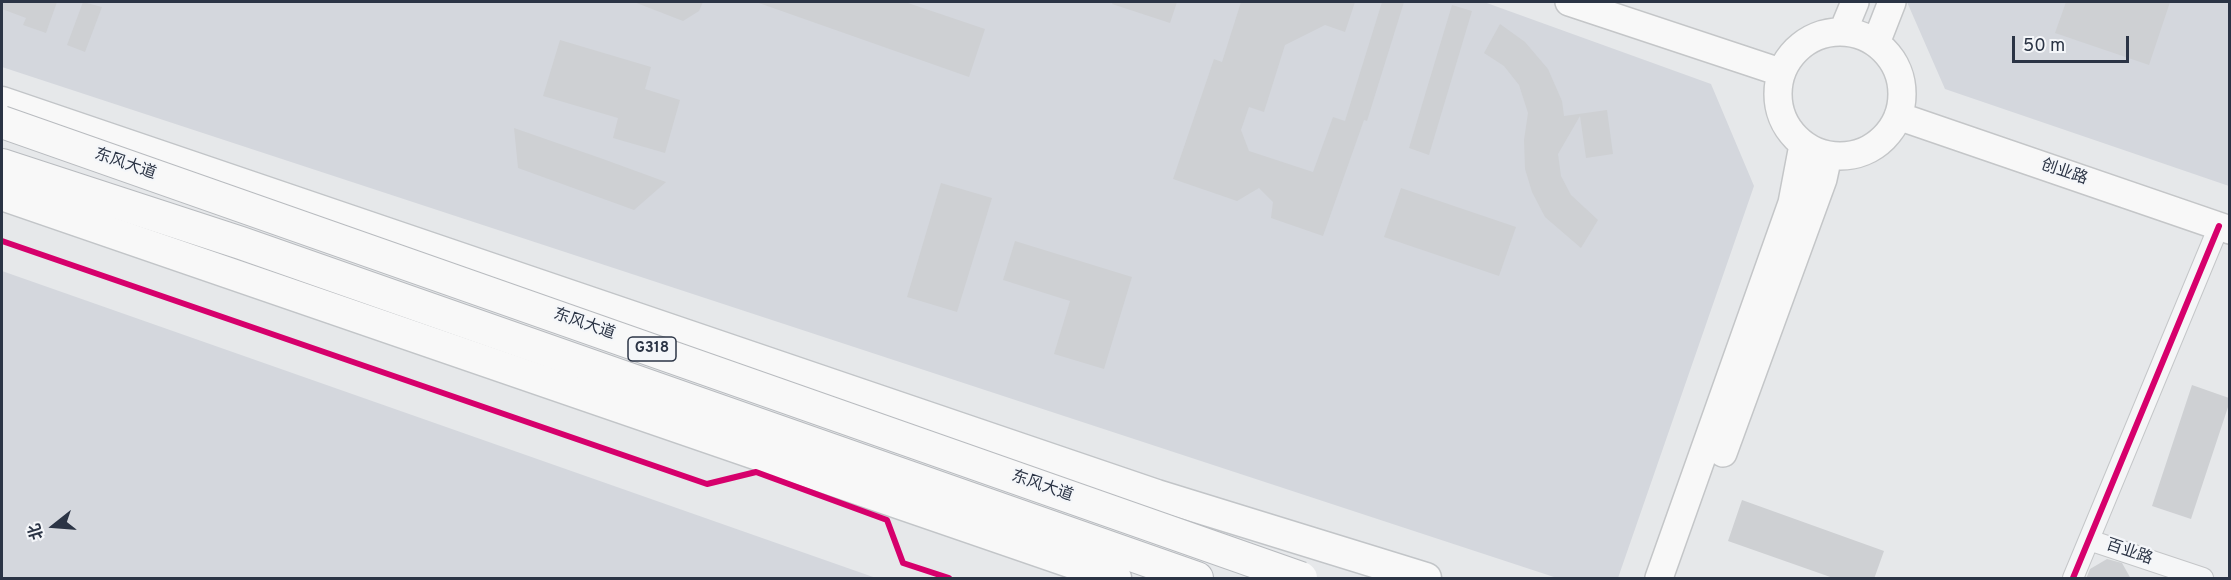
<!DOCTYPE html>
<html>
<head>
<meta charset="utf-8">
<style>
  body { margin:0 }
  #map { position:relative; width:2231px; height:580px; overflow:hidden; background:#e6e8ea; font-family:Overpass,"Noto Sans SC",sans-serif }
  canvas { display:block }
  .frame { position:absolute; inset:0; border:3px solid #2b3445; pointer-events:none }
  .north { position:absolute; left:24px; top:496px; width:60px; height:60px; -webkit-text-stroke:4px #f4f6f9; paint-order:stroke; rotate:253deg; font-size:16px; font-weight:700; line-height:24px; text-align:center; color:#2b3445 }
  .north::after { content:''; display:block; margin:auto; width:21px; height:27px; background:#2b3445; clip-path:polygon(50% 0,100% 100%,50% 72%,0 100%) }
  .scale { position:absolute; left:2012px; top:36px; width:117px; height:27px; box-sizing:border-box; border:3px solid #2b3445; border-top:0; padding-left:8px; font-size:18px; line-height:21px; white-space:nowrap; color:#2b3445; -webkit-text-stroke:4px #f4f6f9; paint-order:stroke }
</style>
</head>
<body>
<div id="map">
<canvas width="2231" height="580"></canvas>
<div class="frame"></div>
<div class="north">北</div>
<div class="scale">50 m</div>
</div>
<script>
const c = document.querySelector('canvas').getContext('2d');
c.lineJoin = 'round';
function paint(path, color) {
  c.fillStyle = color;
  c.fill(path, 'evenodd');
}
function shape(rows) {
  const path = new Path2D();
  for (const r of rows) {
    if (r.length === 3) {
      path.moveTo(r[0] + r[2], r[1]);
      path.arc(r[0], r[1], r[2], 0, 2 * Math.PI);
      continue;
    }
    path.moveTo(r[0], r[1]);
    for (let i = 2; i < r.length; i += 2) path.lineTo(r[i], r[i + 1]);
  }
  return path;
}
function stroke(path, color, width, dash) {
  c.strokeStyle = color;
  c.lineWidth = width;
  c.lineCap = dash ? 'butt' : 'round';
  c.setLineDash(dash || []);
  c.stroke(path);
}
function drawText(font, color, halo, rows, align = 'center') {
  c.font = font + ' Overpass,"Noto Sans SC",sans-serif';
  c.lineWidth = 4.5;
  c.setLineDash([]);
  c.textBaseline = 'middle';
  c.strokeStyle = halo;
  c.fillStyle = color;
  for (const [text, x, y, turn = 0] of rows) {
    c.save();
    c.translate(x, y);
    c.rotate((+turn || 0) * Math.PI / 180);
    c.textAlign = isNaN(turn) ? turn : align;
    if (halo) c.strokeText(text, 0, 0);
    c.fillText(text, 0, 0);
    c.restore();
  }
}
paint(shape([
  [2,2,1484,2,1711,84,1754,186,1618,578,1557,578,2,67],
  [1907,2,2229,2,2229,186,1945,89],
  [2,271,876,578,2,578]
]), '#d4d7dd');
paint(shape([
  [2,2,57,2,46,33,23,25,26,18,2,9],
  [83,2,102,7,85,52,67,45],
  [634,2,703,2,699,11,683,21],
  [756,2,905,2,985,29,969,77],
  [1113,2,1177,2,1170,23,1112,4],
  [1241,2,1355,2,1345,32,1325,25,1285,45,1264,112,1249,107,1241,130,1249,151,1313,172,1333,117,1345,121,1382,2,1404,2,1367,121,1364,120,1323,236,1271,218,1273,202,1259,188,1237,201,1173,179,1214,59,1222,62],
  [2066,2,2170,2,2149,65,2055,33],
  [1452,5,1472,11,1429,155,1409,148],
  [1500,24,1525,42,1548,69,1562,101,1564,116,1607,110,1613,154,1586,158,1580,116,1558,154,1561,176,1571,195,1598,220,1581,248,1545,217,1532,192,1525,169,1524,140,1528,113,1519,85,1504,66,1484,53],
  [560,40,651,67,645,89,680,100,665,153,613,138,618,118,543,96],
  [514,128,603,159,666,182,634,210,518,168],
  [941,183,992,198,957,312,907,297],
  [1401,188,1516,227,1499,276,1384,237],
  [1015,241,1132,277,1104,369,1054,354,1070,301,1003,280],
  [2192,385,2229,398,2229,404,2191,519,2152,506],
  [1742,500,1884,551,1874,579,1836,579,1728,541],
  [2107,559,2122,563,2131,579,2086,579,2090,569]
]), '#ced0d3');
const minor = shape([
  [2089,540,2203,578],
  [2073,578,2219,226]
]);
const secondary = shape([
  [1569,2,1780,72],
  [1843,31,1855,2],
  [1840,94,62],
  [1876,43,1892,2],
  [1898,116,2230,230],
  [1723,453,1823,179,1828,156],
  [1659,578,1792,203,1803,145]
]);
const primary = shape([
  [2,102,1157,495,1426,578],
  [2,195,1116,578]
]);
const trunk = shape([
  [2,165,241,243,1197,578]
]);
stroke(minor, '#c4c6c8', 22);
stroke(secondary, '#c4c6c8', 30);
stroke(primary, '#c2c5c8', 33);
stroke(trunk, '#b8bbbf', 34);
stroke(minor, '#f5f6f7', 20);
stroke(secondary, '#f8f8f8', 27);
stroke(primary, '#f8f8f8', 30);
stroke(trunk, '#f8f8f8', 32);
const trunkBridge = shape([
  [2,122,1301,578]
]);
stroke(trunkBridge, '#b8bbbf', 34, []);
stroke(trunkBridge, '#f8f8f8', 32);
stroke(shape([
  [2,241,707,484,756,472,887,520,903,563,949,578],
  [2073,578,2219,226]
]), '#d6006c', 6);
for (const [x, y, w] of [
  [652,349,48]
]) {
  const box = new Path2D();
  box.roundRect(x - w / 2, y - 12, w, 24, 4.5);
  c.fillStyle = '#f4f6f9';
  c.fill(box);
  stroke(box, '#2b3445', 1.5);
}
drawText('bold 15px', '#2b3445', null, [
  ["G318",652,349]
]);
drawText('16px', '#2b3445', '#f4f6f9', [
  ["东风大道",125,165,19],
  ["创业路",2064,173,19],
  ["东风大道",584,325,19],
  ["东风大道",1042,487,19],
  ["百业路",2129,553,19]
]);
</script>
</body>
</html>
